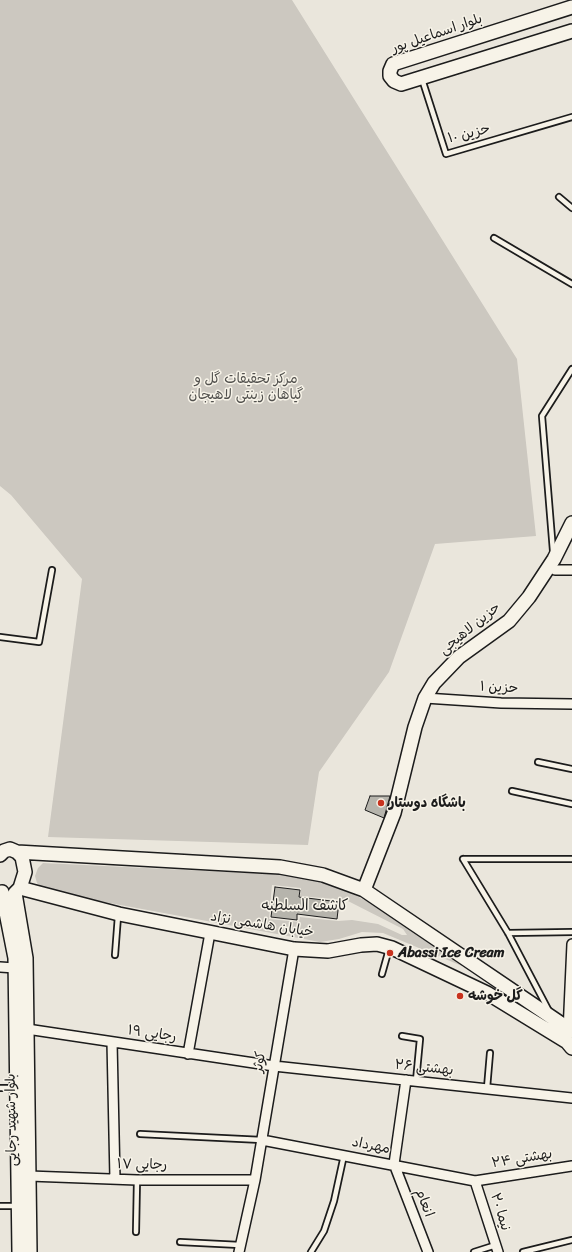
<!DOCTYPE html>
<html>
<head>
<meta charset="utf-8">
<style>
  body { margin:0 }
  canvas { display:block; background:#eae6dc }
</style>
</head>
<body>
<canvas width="572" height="1252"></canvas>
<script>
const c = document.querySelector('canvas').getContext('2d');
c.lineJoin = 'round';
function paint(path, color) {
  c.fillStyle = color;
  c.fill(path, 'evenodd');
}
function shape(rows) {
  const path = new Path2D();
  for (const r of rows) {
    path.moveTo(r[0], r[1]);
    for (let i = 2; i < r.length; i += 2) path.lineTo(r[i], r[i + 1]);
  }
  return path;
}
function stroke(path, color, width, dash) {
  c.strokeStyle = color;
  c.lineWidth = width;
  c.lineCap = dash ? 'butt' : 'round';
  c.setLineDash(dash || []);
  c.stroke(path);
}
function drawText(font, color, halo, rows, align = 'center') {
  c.font = font + ' Sriracha,"Playpen Sans Arabic",sans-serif';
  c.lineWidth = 3;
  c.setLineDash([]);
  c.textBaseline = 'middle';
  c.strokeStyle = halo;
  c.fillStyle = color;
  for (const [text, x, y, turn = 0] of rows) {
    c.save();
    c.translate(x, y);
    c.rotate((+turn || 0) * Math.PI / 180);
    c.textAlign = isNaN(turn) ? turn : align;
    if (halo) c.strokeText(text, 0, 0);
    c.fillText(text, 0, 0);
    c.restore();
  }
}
paint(shape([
  [0,0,292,0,517,359,536,536,435,544,389,672,319,772,308,845,48,837,82,579,11,495,0,486],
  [43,863,288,875,316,879,349,892,378,907,462,966,383,933,362,932,339,939,320,942,45,891,37,883,35,876,38,868],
  [272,885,301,888,300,896,346,900,403,929,407,935,402,935,378,924,352,920,338,921,300,917,299,922,269,919]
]), '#ccc8c0');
const building = shape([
  [370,796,390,796,384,818,365,810,370,796],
  [275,887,300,890,299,897,339,902,337,919,297,914,297,920,271,917,275,887]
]);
paint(building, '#b6b4ac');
stroke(building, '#1c1c1c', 1);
const lane = shape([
  [422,79,446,154,572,117],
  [559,197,572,208],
  [494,238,572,284],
  [553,551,542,416,572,369],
  [0,637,39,642,52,570],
  [538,762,572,769],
  [512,791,572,804],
  [463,859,508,933,549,1011],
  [463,859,572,859],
  [508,933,572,932],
  [115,955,118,916],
  [382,974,389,949],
  [402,1036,420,1039,416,1081],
  [0,1088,15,1088],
  [487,1088,490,1053],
  [140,1134,262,1140],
  [0,1206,17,1206],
  [136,1232,137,1180],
  [180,1242,240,1245],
  [311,1252,324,1231,334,1201,344,1155],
  [474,1252,496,1245],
  [523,1252,572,1240]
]);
const street = shape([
  [555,570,572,570],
  [425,698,501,703,572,704],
  [0,967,15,968],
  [27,1029,274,1066,572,1098],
  [568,1032,572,944],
  [112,1042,115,1179],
  [188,1054,210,933],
  [406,1080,394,1164,428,1252],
  [262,1140,475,1181,572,1166],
  [29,1176,137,1180,255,1180],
  [475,1181,498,1252],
  [239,1252,255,1180,294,949]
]);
const secondary = shape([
  [572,7,393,64,390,71,390,76,394,81,401,84,572,31],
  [17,852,280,867,323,875,364,890,572,1031],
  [0,855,4,851,10,849,17,852,22,857,25,872,20,888,15,893],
  [20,888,119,914,294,949,328,951,361,945,377,944,392,948,487,993,567,1042,572,1048],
  [364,890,394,813,415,727,425,698,434,683,459,657,509,621,529,597,554,559,572,523],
  [2,892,15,958,19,1252],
  [15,893,26,958,30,1252]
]);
stroke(lane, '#1c1c1c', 8);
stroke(street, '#1c1c1c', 12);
stroke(secondary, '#1c1c1c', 16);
stroke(lane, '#f7f3e8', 4.5);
stroke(street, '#f7f3e8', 9);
stroke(secondary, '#f7f3e8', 13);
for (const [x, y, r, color] of [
  [381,803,4,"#c8321e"],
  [390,953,4,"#c8321e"],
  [460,996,4,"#c8321e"]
]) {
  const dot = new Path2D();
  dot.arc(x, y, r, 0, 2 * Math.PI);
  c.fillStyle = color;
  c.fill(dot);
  stroke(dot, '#f7f3e8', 1.5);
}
drawText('14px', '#1c1c1c', '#f7f3e8', [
  ["بلوار اسماعیل پور",437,34,-19],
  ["حزین ۱۰",469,134,-14],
  ["حزین لاهیجی",470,629,-39],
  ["حزین ۱",499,688,3],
  ["خیابان هاشمی نژاد",262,925,9],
  ["رجایی ۱۹",152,1034,8],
  ["کوثر",260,1062,-81],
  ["بهشتی ۲۶",424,1068,6],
  ["بلوار شهید رجایی",12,1120,-91],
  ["مهرداد",371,1146,11],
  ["بهشتی ۲۴",522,1159,-9],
  ["رجایی ۱۷",142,1165,1],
  ["انعام",424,1203,69],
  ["نیما ۲۰",500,1212,73]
]);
drawText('14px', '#51504d', '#f7f3e8', [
  ["مرکز تحقیقات گل و",246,379],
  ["گیاهان زینتی لاهیجان",246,395]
]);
drawText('bold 14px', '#1c1c1c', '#f7f3e8', [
  ["باشگاه دوستار",389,803],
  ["Abassi Ice Cream",398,953],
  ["گل خوشه",468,996]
], 'left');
drawText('15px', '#1c1c1c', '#f7f3e8', [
  ["کاشف السلطنه",305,906]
]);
</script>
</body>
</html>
